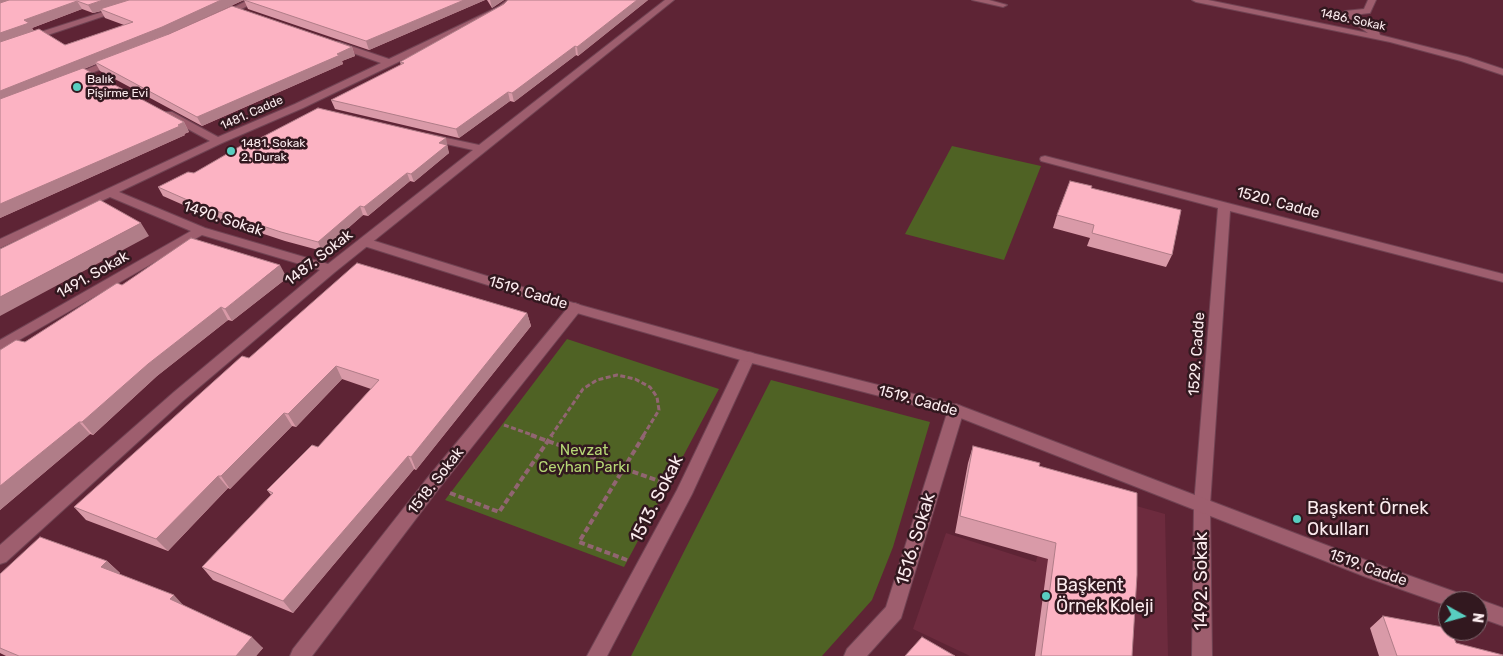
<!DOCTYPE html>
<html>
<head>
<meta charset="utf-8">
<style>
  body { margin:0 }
  #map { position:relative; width:1503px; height:656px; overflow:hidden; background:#5e2435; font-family:Rubik,sans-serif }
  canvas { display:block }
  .north { position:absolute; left:1438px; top:591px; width:50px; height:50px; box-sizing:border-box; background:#32181f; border:1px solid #826c72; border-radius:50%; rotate:97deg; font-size:14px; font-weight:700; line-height:20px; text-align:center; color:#fbebee }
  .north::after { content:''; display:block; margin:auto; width:18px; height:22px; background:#58cec0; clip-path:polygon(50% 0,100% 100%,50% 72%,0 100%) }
</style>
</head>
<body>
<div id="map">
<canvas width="1503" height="656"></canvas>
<div class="north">N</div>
</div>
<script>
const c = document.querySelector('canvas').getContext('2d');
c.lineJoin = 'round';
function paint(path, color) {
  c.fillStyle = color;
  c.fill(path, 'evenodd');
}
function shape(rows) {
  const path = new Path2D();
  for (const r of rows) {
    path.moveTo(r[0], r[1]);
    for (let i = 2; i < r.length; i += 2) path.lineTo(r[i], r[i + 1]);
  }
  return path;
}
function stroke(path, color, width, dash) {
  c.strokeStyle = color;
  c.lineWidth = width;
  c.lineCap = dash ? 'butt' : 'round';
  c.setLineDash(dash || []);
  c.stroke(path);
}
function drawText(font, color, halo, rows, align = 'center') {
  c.font = font + ' Rubik,sans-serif';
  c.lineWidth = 5;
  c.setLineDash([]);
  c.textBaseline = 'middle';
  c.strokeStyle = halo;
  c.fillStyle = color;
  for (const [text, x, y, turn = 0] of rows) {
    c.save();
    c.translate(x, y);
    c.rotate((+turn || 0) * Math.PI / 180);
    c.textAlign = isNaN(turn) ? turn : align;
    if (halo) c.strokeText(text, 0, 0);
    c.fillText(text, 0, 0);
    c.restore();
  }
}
paint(shape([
  [1051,482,1165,514,1168,656,970,656,913,629,946,533,1036,562]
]), '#6d2b3e');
paint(shape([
  [952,146,1041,166,1004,260,905,234],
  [567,339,719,389,624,567,445,500],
  [771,380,930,422,893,547,872,600,822,656,631,656]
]), '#4f6224');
const minor = shape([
  [140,0,152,0,0,51,0,45,140,0],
  [248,0,259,0,226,17,219,15,248,0],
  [507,0,516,0,504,11,303,108,222,143,119,192,205,228,328,264,473,150,424,139,423,137,424,135,428,134,479,145,665,0,674,0,335,272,184,400,6,562,0,564,0,545,174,392,320,270,202,235,0,351,0,340,191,231,110,197,0,248,0,239,210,141,164,116,164,112,172,112,218,137,295,104,381,63,333,46,333,42,339,42,389,59,498,7,507,0],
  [972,0,989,0,1007,5,1003,7,972,0],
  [1192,0,1208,0,1368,33,1341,14,1345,11,1364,9,1368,0,1376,0,1370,13,1353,15,1379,32,1380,35,1467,57,1503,69,1503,75,1461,61,1390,42,1196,2,1192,0],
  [116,57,119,58,119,62,74,80,68,80,66,78,116,57],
  [1045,156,1503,274,1503,282,1230,211,1210,505,1212,656,1192,656,1194,505,1218,208,1041,161,1040,159,1041,157,1045,156],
  [575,303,580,305,582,308,580,311,437,491,312,656,290,656,293,649,425,481,570,305,575,303],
  [748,352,753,353,755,357,692,494,607,656,587,656,677,490,741,357,743,353,748,352],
  [956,404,961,406,964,410,901,618,867,656,844,656,847,649,886,607,948,410,951,406,956,404]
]);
const tertiary = shape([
  [365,238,580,305,748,352,961,406,1368,561,1464,595,1466,601,1448,601,1448,606,1366,577,953,415,748,362,570,311,361,245,359,242,361,239,365,238],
  [1478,599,1503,608,1503,626,1478,617,1478,601,1474,601,1478,599]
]);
stroke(minor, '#714353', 2);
stroke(tertiary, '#714353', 2);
stroke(shape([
  [504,425,535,436],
  [551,436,583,389,597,380,617,375,635,379,650,387,657,397,659,410,643,436]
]), '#916571', 3, [5, 2.5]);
stroke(shape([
  [531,435,667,484],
  [450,493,499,512,552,435],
  [627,560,579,542,644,435]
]), '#916571', 4, [6, 3]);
paint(minor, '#9e5e6e');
paint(tertiary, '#9e5e6e');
paint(shape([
  [0,0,244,0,166,35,352,47,355,56,342,61,343,64,202,126,100,71,96,64,84,69,184,122,189,132,184,134,185,135,0,218],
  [82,9,93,13,101,11,105,18,124,25,65,45,34,31,32,28],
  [244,0,485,0,369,50,248,9],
  [487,0,504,0,492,8],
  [508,0,648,0,578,56,576,55,514,102,510,101,459,138,335,109,331,100,401,65,400,62,504,4],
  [247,145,448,146,447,147,449,153,414,182,410,181,368,216,363,215,322,251,285,241,206,215,163,196,158,187,194,173],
  [1091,188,1172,255,1166,267,1087,246,1090,238,1053,228,1057,215],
  [287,278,232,321,228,320,157,376,93,435,90,434,0,510,0,350,25,342,122,285],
  [527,313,531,326,416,470,414,469,293,613,213,580,202,567,271,495,267,490,318,447,371,389,342,379,296,427,292,426,230,489,228,488,168,551,86,520,74,507,249,358],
  [973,446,1039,466,1132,656,1035,656,1048,559,955,533,968,463],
  [107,561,120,573,119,574,183,605,263,648,256,656,6,656,0,653,0,574],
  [1383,616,1456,643,1503,656,1379,656,1370,628]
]), '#d99aa8');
paint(shape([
  [0,0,15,0,0,4],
  [103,0,134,0,100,9,101,11,93,13,88,5],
  [221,0,244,0,166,35,95,62,96,64,0,102,0,91],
  [464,0,485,0,369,50,366,41],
  [490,0,504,0,492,8],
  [637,0,648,0,578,56,577,47],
  [77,1,82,9,32,28,34,32,0,43,0,33,24,20],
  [575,46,576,55,514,102,512,93],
  [352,47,355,56,342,61,343,64,202,126,197,117],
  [508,92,510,101,459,138,456,129],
  [184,122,189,132,184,134,185,135,0,218,0,204],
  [446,138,449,153,414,182,411,174,439,143],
  [407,173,410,181,368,216,364,207],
  [360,206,363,215,322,251,318,242],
  [141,223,149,236,0,316,0,297],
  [280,265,287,278,232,321,225,309],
  [221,307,228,320,157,376,93,435,82,422,148,364],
  [527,313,531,326,416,470,411,457],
  [336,366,342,379,296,427,288,414],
  [284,413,292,426,230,489,221,476],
  [79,422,90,434,0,510,0,486],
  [408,456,414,469,293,613,283,601],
  [218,476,228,488,168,551,156,539],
  [107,561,120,573,114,579,101,567],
  [174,595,185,607,170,599],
  [252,637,263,648,256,656,236,656]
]), '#b07d88');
const building = shape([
  [9,0,103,0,88,5,77,1,24,20,29,23,0,33,0,3,9,0],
  [129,0,221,0,162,27,0,91,0,42,39,29,65,45,133,22,100,9,129,0],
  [244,0,464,0,366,41,244,0],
  [508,0,637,0,577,47,575,46,512,93,508,92,456,129,331,100,404,63,400,62,504,4,508,0],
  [232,6,352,47,337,54,340,55,197,117,95,62,169,34,232,6],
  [83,68,184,122,178,125,180,126,0,204,0,99,83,68],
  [318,108,446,138,439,143,447,145,411,174,407,173,364,207,360,206,318,242,281,232,201,206,158,187,188,172,194,173,244,144,247,145,318,108],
  [1070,181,1092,186,1091,188,1181,210,1172,255,1092,233,1094,225,1057,215,1070,181],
  [100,200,141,223,0,297,0,249,100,200],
  [191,238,280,265,225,309,221,307,148,364,82,422,79,422,0,486,0,350,16,340,25,342,117,283,122,285,191,238],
  [357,263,527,313,411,457,408,456,283,601,202,567,273,493,267,490,312,445,318,447,379,380,336,366,288,414,284,413,221,476,218,476,156,539,74,507,242,356,249,358,357,263],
  [973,446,1040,463,1039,466,1137,493,1137,575,1132,656,1041,656,1056,543,960,516,973,446],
  [40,537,107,561,101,567,174,595,170,599,252,637,236,656,19,656,0,648,0,574,40,537],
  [1383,616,1448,628,1448,631,1451,631,1456,643,1503,655,1503,656,1397,656,1383,616],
  [922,637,955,656,905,656,922,637]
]);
paint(building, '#fcb3c3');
stroke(building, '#b07d88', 1);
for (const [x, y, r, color] of [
  [77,87,5,"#58cec0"],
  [231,151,5,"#58cec0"],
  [1297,519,5,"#58cec0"],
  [1046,596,5,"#58cec0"]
]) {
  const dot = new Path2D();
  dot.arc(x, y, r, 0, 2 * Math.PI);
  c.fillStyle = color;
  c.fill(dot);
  stroke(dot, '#32181f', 2);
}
drawText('12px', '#fbebee', '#32181f', [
  ["1486. Sokak",1353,20,12],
  ["1481. Cadde",252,113,-24]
]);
drawText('12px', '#fbebee', '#32181f', [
  ["Balık",87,80],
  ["Pişirme Evi",87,94],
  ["1481. Sokak",241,144],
  ["2. Durak",241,158]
], 'left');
drawText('15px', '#fbebee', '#32181f', [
  ["1520. Cadde",1278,203,15],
  ["1490. Sokak",223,219,18],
  ["1487. Sokak",319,258,-38],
  ["1491. Sokak",93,275,-30],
  ["1519. Cadde",528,293,17],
  ["1529. Cadde",1197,354,-86],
  ["1519. Cadde",918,401,15],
  ["1518. Sokak",436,481,-52],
  ["1519. Cadde",1368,568,20]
]);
drawText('15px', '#b6d775', '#32181f', [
  ["Nevzat",584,451],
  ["Ceyhan Parkı",584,468]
]);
drawText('18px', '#fbebee', '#32181f', [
  ["1513. Sokak",657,499,-63],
  ["1516. Sokak",916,539,-73],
  ["1492. Sokak",1202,581,-90]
]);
drawText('18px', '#fbebee', '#32181f', [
  ["Başkent Örnek",1307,509],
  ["Okulları",1307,530],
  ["Başkent",1056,586],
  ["Örnek Koleji",1056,607]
], 'left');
</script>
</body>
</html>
